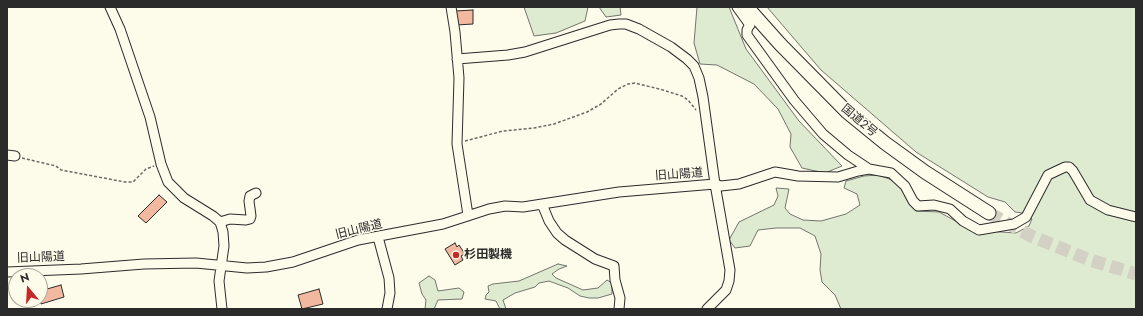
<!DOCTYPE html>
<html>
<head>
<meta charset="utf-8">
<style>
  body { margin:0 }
  #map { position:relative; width:1143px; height:316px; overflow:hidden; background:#fdfbea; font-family:Jost,sans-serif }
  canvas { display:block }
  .frame { position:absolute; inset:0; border:8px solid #2b2b2b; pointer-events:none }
  .north { position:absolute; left:8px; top:268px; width:40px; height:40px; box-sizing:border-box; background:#fdfbea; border:1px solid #a9a89e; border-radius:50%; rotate:342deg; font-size:11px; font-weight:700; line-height:16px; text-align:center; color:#2b2b2b }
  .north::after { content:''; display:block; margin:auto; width:14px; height:18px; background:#c62828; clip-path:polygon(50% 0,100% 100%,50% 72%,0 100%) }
</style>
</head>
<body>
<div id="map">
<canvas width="1143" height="316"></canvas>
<div class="frame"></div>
<div class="north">N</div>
</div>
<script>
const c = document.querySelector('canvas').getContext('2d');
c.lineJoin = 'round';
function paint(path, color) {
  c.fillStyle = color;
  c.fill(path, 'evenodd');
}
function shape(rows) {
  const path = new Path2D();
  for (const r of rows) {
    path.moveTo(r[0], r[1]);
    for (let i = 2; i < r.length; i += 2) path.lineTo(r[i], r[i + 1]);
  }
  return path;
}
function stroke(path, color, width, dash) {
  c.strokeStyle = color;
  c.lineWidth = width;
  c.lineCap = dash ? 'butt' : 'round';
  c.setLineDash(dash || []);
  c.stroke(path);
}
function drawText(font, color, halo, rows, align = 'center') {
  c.font = font + ' Jost,"Noto Sans JP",sans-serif';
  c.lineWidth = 3;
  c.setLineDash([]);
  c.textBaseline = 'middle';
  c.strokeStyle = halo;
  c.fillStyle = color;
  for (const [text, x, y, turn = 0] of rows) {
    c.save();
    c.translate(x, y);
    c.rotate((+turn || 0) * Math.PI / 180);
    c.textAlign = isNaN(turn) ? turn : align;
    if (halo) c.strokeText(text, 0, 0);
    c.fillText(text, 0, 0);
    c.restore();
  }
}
const green = shape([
  [524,7,588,7,585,21,556,33,534,36,524,7],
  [599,7,620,7,621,15,606,17,599,7],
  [697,7,729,7,746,49,799,121,842,166,825,173,802,168,790,147,791,134,778,109,754,84,717,65,700,64,694,43,697,7],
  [767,7,1136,7,1136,309,841,309,835,295,822,282,820,270,821,254,815,236,800,228,776,228,758,230,750,246,735,248,729,240,739,222,774,205,778,196,776,188,789,189,785,208,790,214,803,220,821,221,846,214,860,205,857,194,844,188,846,181,864,176,878,175,892,180,902,190,908,202,916,211,939,212,972,230,1016,233,1029,226,1032,219,1023,213,1015,212,1005,202,988,197,916,152,821,70,767,7],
  [558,264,567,266,559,269,552,274,556,278,583,290,598,288,607,280,612,283,612,294,598,298,589,298,580,296,568,288,549,281,539,283,535,287,515,293,503,300,506,309,500,309,496,301,485,299,486,295,489,292,488,286,493,284,519,281,558,264],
  [429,276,435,280,438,291,459,288,464,292,462,299,438,300,434,309,425,309,426,300,422,294,419,283,429,276]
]);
paint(green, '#deebd1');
stroke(green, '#74746e', 1);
const building = shape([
  [473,10,473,24,456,25,455,11,473,10],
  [159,195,167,202,146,223,138,216,159,195],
  [455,243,457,247,459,245,465,254,461,256,463,260,455,265,445,249,455,243],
  [61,285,64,297,41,304,40,291,61,285],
  [319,289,323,304,302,309,298,295,319,289]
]);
paint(building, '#f2b8a0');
stroke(building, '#2b2b2b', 1);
stroke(shape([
  [989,213,1031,236,1090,260,1136,274]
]), '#d3d1c4', 13, [13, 6]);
const minor = shape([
  [110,7,120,29,150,117,161,164,168,182,184,198,213,216,220,222,223,232,224,246,219,281,222,309],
  [451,7,455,32,459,78,457,144,468,215],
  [737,7,750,25],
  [754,16,747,30,747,35,794,100,823,134,848,155,869,169],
  [457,59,508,55,525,52,610,25,619,24,626,24,639,29,671,47,687,59,694,66,699,78,703,97,715,184,730,270,729,281,726,290,707,309],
  [7,155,15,156],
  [542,204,549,221,557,233,565,240,595,259,614,266,615,280,620,298,619,309],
  [220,222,230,219,246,220,250,219,251,216,249,201,250,196,256,193],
  [378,237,389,278,390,293,387,309],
  [7,272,81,269,144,264,196,263,247,268,266,267,293,262,358,240,443,224,489,209,505,206,523,207,619,192,715,184,721,186,739,184,775,172,798,176,838,177,858,171,869,169,891,173,905,186,913,201,918,206,934,205,950,209,963,221,979,230,1014,224,1026,217,1048,175,1065,167,1069,167,1073,171,1090,200,1108,210,1136,217]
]);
const highway = shape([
  [747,7,780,44,847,112,885,143,925,172,989,213]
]);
stroke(minor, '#2b2b2b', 11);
stroke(highway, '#2b2b2b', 15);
stroke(shape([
  [465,141,503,131,534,128,554,124,587,112,601,104,618,89,628,84,635,83,663,90,682,96,688,100,696,110],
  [22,158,56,166,61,170,125,182,133,182,146,169,154,166]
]), '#6a6964', 1.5, [3, 2]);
stroke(minor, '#fdfbea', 9);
stroke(highway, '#fdfbea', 13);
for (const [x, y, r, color] of [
  [456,255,4,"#c62828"]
]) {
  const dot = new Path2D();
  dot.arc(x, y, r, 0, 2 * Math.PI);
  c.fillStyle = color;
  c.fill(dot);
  stroke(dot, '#fdfbea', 1.5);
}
drawText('12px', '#2b2b2b', '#fdfbea', [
  ["国道2号",859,121,40],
  ["旧山陽道",679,175,-4],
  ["旧山陽道",359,230,-14],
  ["旧山陽道",41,258,-2]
]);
drawText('bold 12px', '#2b2b2b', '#fdfbea', [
  ["杉田製機",464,255]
], 'left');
</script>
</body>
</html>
